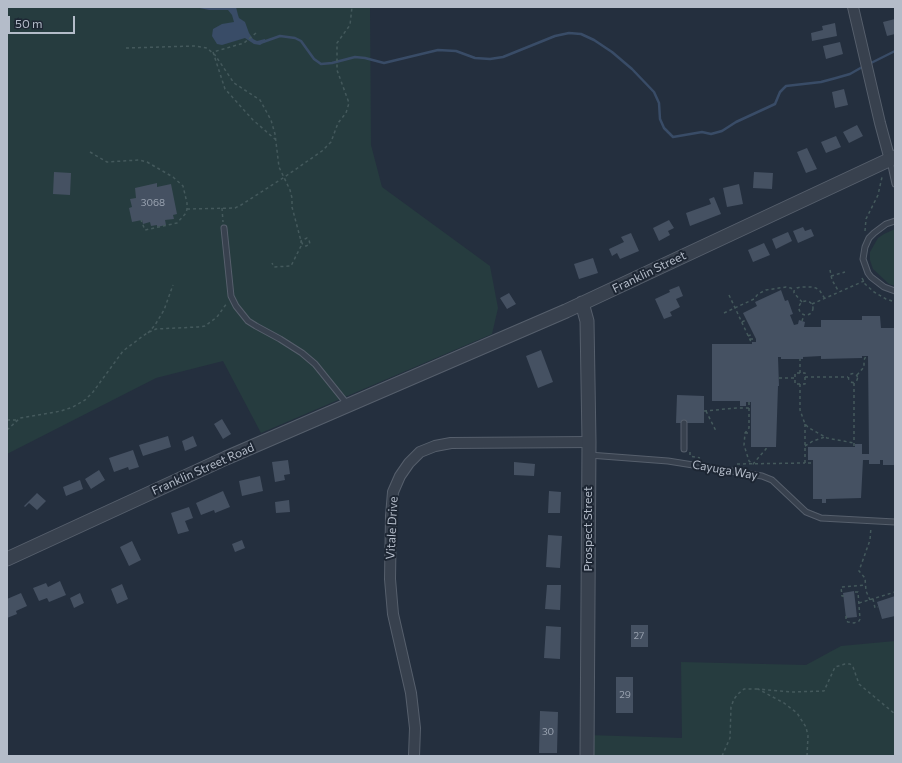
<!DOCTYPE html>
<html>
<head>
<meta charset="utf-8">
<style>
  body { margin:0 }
  #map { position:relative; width:902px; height:763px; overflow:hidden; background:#242f3e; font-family:Commissioner,sans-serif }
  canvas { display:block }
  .frame { position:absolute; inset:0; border:8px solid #b4bcc9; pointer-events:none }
  .scale { position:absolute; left:8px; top:16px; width:67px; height:18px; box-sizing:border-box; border:2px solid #b4bcc9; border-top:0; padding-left:5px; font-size:12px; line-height:14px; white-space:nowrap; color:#b4bcc9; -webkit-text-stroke:3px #1d2633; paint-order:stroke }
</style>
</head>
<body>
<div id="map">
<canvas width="902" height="763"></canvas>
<div class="frame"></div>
<div class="scale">50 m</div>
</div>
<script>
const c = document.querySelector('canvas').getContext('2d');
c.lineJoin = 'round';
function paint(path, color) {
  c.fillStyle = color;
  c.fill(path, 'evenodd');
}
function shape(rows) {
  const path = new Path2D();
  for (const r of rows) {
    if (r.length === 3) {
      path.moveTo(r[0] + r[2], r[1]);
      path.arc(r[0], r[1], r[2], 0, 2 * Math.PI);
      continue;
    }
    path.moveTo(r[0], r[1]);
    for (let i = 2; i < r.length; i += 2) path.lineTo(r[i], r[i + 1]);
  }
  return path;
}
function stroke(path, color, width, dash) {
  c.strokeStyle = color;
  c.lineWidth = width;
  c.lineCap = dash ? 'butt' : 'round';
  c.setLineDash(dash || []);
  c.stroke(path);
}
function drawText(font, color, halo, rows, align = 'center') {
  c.font = font + ' Commissioner,sans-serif';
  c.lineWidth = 4;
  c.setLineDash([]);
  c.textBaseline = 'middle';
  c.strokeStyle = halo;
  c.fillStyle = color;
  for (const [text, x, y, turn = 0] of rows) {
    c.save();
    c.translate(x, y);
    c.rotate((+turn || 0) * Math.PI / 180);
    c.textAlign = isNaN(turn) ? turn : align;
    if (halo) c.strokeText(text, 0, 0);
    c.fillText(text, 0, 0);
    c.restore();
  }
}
paint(shape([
  [7,7,370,7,371,145,382,187,490,266,498,308,492,334,261,433,223,361,156,378,7,454],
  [895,229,895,286,889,284,873,269,870,260,870,252,878,238,884,234],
  [895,641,895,756,588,756,588,735,682,738,681,662,806,665,841,646]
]), '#263c3f');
paint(shape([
  [195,7,236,7,238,15,239,18,245,22,249,33,253,39,257,41,265,39,265,42,260,45,254,44,245,38,222,45,217,44,212,36,213,29,222,24,234,22,232,15,228,10,209,10]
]), '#394c67');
stroke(shape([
  [263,42,280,36,295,38,301,41,314,59,321,64,332,63,355,57,365,58,384,63,438,50,456,51,475,58,490,59,503,57,555,36,569,33,581,34,594,40,612,52,632,69,654,92,659,103,660,119,664,128,673,137,702,132,711,134,722,131,736,122,775,104,780,92,786,86,821,82,836,78,850,74,864,66],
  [869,64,895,51]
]), '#394c67', 2.5);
paint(shape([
  [895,19,895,34,887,36,883,22],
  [835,23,837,36,812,41,811,33,823,30,822,26],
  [840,42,843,54,826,59,823,46],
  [844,89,848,105,835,108,832,92],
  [857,125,863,136,849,143,843,132],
  [836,136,841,147,826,153,821,142],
  [807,148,817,169,806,173,797,152],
  [54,172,71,173,70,195,53,194],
  [754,172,773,173,772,189,753,188],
  [157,183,157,187,171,184,177,214,173,215,174,219,165,220,166,225,157,227,157,225,151,226,150,222,143,224,142,220,132,222,129,208,132,207,130,199,136,198,135,188],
  [739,184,743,204,727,207,723,188],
  [714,197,721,214,690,226,686,213,711,204,709,199],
  [669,220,674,228,668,231,670,235,659,241,653,228],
  [803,227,805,231,811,229,814,236,798,243,793,231],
  [788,232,792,241,776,249,772,239],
  [631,233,639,251,620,259,617,253,612,256,609,249,624,242,621,237],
  [764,243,770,255,753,262,748,250],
  [593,258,598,273,579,279,574,264],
  [679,286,683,296,676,299,680,307,670,312,672,316,664,319,655,299,670,292,669,290],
  [781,290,785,301,788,300,793,314,790,315,794,325,798,324,799,320,805,322,804,327,821,327,821,320,862,320,862,316,880,316,881,328,895,328,895,465,883,465,883,460,880,460,880,464,869,464,869,460,863,460,861,498,826,499,826,503,822,503,822,499,813,499,813,460,808,460,808,447,855,447,855,444,862,444,862,454,869,454,868,356,862,356,862,358,821,359,821,356,803,357,803,359,781,359,781,357,778,357,779,386,778,386,776,447,751,447,751,402,746,402,746,406,740,406,740,401,712,401,712,344,752,344,752,342,756,342,756,339,743,313,757,306,755,302],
  [509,293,516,304,507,309,500,298],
  [541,350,553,382,538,388,526,356],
  [677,395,704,396,704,423,676,423],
  [222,419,231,434,223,439,214,424],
  [168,436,171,447,143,456,139,445],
  [193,436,197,446,185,451,182,441],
  [133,450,139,467,129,470,128,467,114,472,109,458],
  [288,460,290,474,284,475,285,480,275,482,272,462],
  [514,462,535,464,534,476,514,475],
  [99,470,105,480,91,489,85,479],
  [260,476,263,491,242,496,239,481],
  [80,480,83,489,66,496,63,487],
  [223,491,230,507,215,513,214,510,201,515,196,503],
  [549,491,561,492,560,513,548,513],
  [37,493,46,501,37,510,29,503,25,507,24,506],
  [289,500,290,512,276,513,275,502],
  [189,507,193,518,185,521,189,531,178,534,171,513],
  [548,535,562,536,560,568,546,567],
  [242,540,245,548,235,552,232,544],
  [132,541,141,560,129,566,120,547],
  [60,581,66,595,49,602,47,598,39,601,33,588,46,583,48,587],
  [122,584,128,599,117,604,111,589],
  [547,585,561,585,560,610,545,609],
  [854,591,857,617,846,618,843,593],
  [21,593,27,606,16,611,17,614,7,618,7,599],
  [80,593,84,603,74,608,70,598],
  [895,596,895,616,882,619,877,602],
  [631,625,648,625,648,647,631,647],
  [546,626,561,627,560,659,544,658],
  [616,677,633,677,633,713,616,713],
  [540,711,558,712,557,753,539,753]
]), '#455162');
const service = shape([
  [890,161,895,184],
  [895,221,886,224,874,233,869,238,865,247,863,259,868,273,871,277,884,287,895,291],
  [224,228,231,296,236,306,248,321,256,326,280,339,302,353,315,364,348,405],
  [684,449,684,423],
  [589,455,668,461,762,476,772,480,806,512,821,518,895,522]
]);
const minor = shape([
  [853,7,880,123,890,160],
  [414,756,415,728,411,693,393,614,390,579,391,516,393,492,400,476,409,463,420,452,435,446,451,443,589,442]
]);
const tertiary = shape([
  [582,303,587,321,589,442,587,756],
  [7,559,226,458,566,311,895,157]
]);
stroke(service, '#565f6c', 7);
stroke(minor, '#565f6c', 12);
stroke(tertiary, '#565f6c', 15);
stroke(shape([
  [7,7,14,7],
  [256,33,244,43,213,52,225,89,253,120,276,140],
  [126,48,195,46,207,48,215,55,234,83,260,100,271,120,275,134,279,167,290,190,292,198,292,207,301,241,303,245,306,246,310,244,309,240,307,238,301,241,301,246,291,266,274,267,272,263],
  [90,152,107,162,139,160,147,162,173,177,183,186,187,203,187,209,186,213,177,223,145,230,141,220],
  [222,208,223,222],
  [187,209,235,208,241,205,286,176,322,151,331,142,338,123,346,113,349,103,337,70,337,43,350,25,352,7],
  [865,231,866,219,878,195,882,177],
  [830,270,832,280,839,292],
  [831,276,845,272],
  [862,278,865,284,874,292,886,299,895,302],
  [729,295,752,344],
  [806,308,7],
  [802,302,794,293,794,291,797,288,801,287,811,287,816,288,820,291,825,299],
  [812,304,864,281],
  [724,313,754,299,758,294,766,290,786,287,791,288,794,291],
  [802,321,804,315],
  [742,322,746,320],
  [148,333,155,325,164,310,173,285],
  [748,336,753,334],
  [750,339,756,339],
  [800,373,800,359],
  [853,378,4.5],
  [857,375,864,367,864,360,866,356],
  [805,377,848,377],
  [779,378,795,378],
  [854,383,854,447],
  [800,384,795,384,795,373,805,373,805,384,800,384,800,410,805,424,809,428,827,438,854,443],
  [749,402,749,428,745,433,744,445,749,461,753,464,766,449,766,447],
  [704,411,737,408,751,408],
  [706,411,716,431],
  [7,420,17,420],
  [805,424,805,463,813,463],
  [7,430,20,418,61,411,73,407,85,400,93,392,123,351,147,333,156,329,198,327,205,326,217,317,227,303],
  [745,433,751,433],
  [805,446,813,441,825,437],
  [690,452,690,456,700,458],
  [737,464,805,463],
  [844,596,842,596,841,587,865,585],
  [873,599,875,608,878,607],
  [870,600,866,591,865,578,859,571,870,540,871,527],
  [859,603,895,592],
  [846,616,846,621,848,622,854,623,859,621,860,619,858,592,854,592],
  [722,756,730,738,731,707,734,699,738,694,744,689,758,689],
  [807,756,808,736,806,727,797,713,784,703,758,689,792,692,824,691,835,667,845,664,850,664,853,667,859,684,895,714]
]), '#44595c', 1.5, [3, 3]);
stroke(service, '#38414e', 5);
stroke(minor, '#38414e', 10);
stroke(tertiary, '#38414e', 13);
drawText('10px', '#98a1af', null, [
  ["3068",153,203],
  ["27",639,636],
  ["29",625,695],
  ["30",548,732]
]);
drawText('12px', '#b4bcc9', '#1d2633', [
  ["Franklin Street",649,272,-26],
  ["Franklin Street Road",203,469,-24],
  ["Cayuga Way",725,470,10],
  ["Vitale Drive",392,528,-87],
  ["Prospect Street",588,529,-90]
]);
</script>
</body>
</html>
